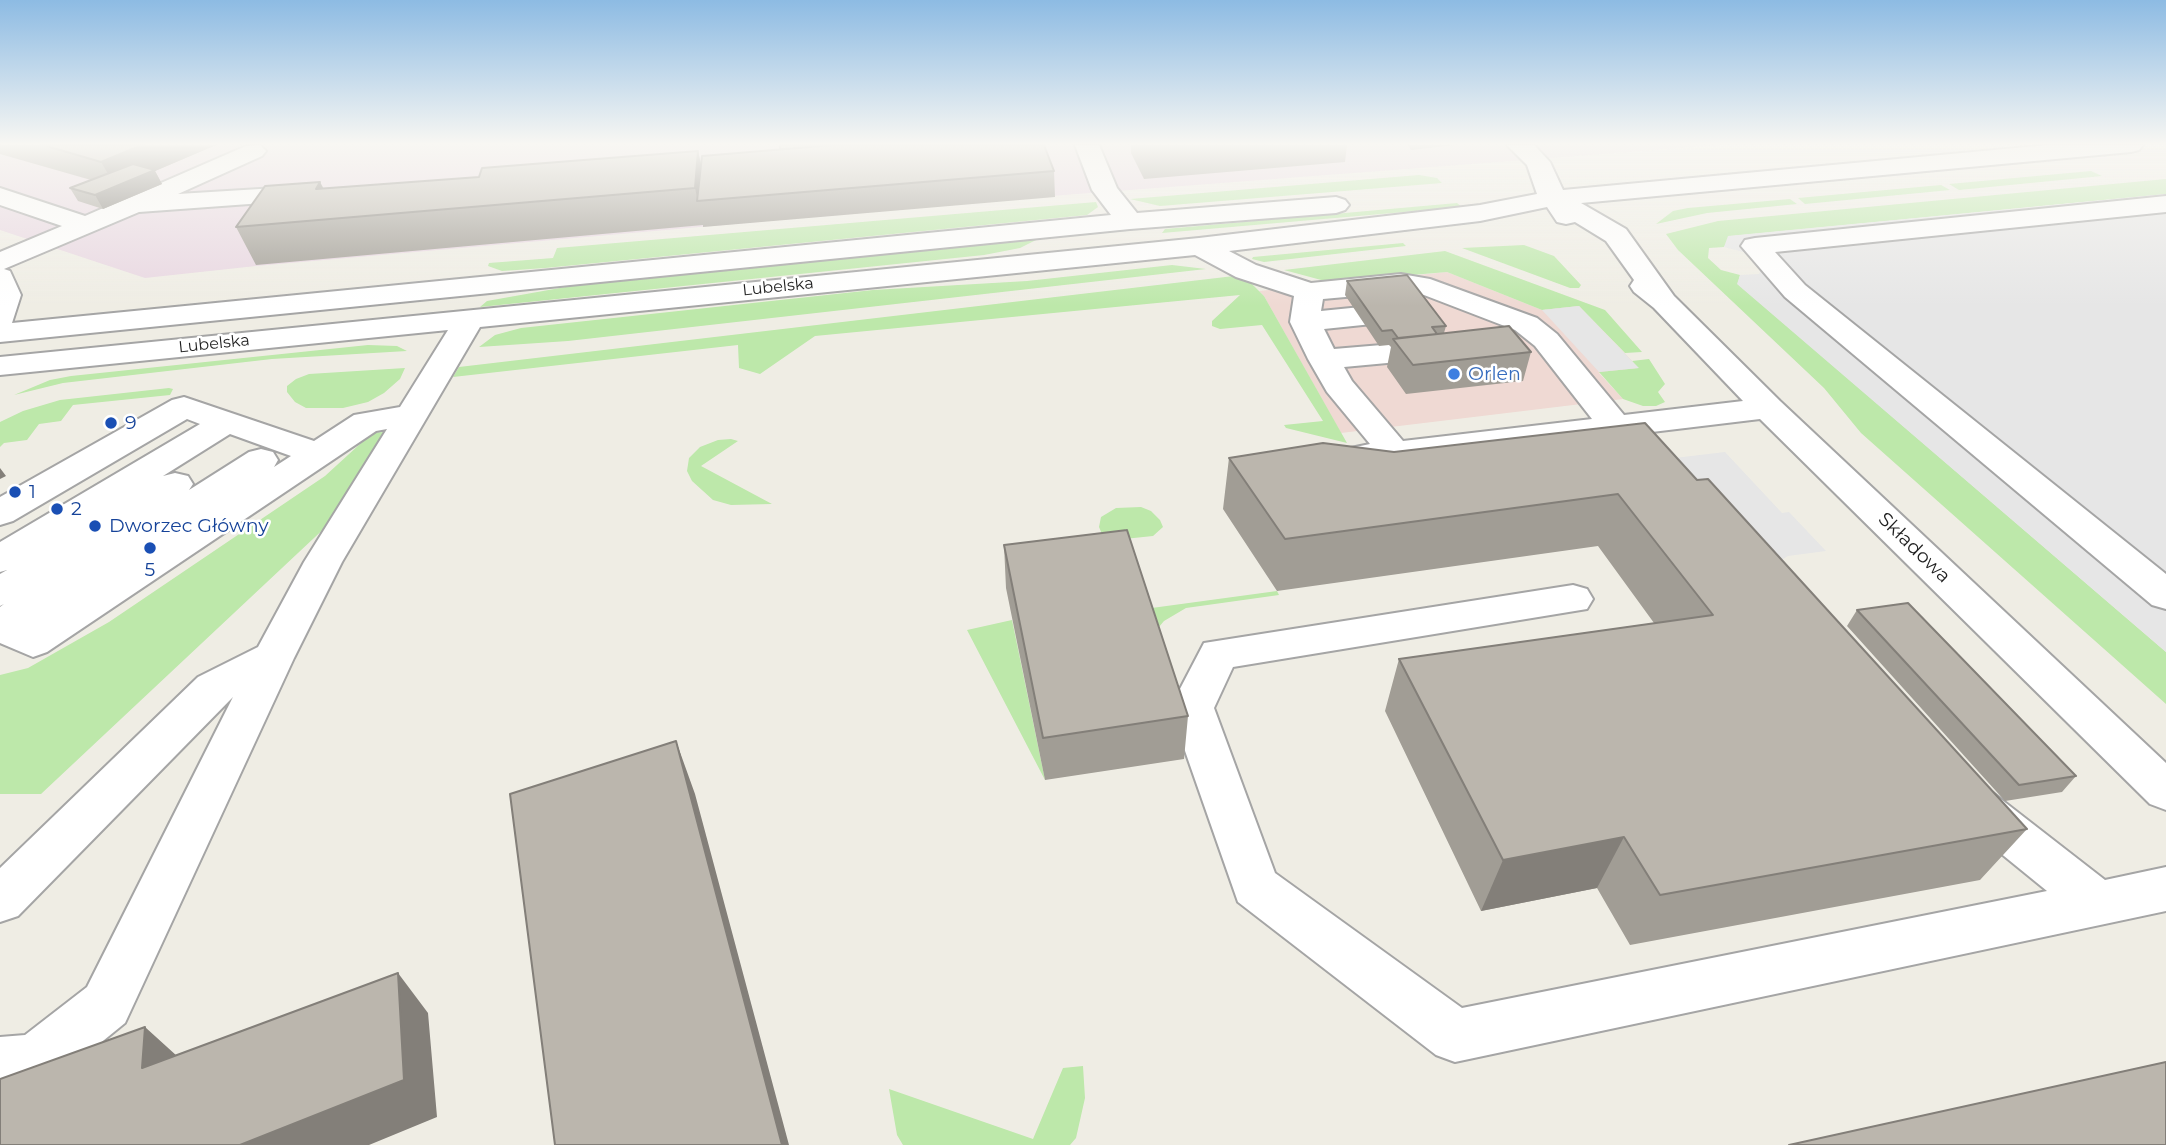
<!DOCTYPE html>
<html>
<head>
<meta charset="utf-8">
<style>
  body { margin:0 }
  canvas { display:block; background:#efede4 }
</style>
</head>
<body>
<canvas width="2166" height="1145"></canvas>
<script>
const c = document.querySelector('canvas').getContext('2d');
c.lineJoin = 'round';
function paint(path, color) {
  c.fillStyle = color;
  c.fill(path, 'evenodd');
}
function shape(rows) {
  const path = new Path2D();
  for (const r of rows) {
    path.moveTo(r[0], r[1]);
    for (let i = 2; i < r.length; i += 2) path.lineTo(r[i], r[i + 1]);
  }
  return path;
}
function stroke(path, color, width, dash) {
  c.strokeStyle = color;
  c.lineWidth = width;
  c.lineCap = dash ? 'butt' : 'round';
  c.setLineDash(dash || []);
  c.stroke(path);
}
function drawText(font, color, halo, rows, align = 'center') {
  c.font = font + ' Montserrat,sans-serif';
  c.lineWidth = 5;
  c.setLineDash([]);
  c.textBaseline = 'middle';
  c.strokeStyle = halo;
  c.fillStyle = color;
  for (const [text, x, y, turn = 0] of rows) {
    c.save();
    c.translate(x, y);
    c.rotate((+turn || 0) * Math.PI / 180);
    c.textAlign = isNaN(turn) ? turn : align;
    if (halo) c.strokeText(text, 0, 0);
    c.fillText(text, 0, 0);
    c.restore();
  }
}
paint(shape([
  [1447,272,1542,310,1579,306,1639,368,1599,373,1623,399,1341,433,1264,296,1259,291]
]), '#efd9d3');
paint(shape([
  [0,145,1721,145,1064,195,256,266,145,278,0,230]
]), '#e8d6e1');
paint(shape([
  [2091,171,2102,176,1959,190,1949,184],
  [1419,175,1437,178,1442,183,1160,206,1130,199],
  [2166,179,2166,194,1731,236,1724,247,1709,248,1708,258,1721,270,1740,275,1738,284,2166,652,2166,704,1861,433,1824,388,1678,250,1666,234,1718,221],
  [1941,185,1950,190,1805,204,1798,198],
  [1790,199,1797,204,1707,213,1656,224,1673,211,1688,208],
  [1096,202,1098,207,1087,215,545,268,502,271,488,266,489,263,553,258,557,248],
  [1457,203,1462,207,1162,233,1165,229],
  [1038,239,1020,248,984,255,480,307,487,301,571,286],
  [1403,243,1406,246,1264,262,1252,259,1253,257],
  [1524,245,1554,256,1581,285,1579,288,1570,288,1462,248],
  [1445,251,1605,310,1642,352,1625,353,1579,306,1542,310,1447,272,1341,281,1325,281,1284,270],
  [1172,265,1206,269,568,341,479,347,495,335,521,328,873,290,1027,281],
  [1234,276,1251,283,1264,296,1347,443,1286,428,1284,425,1323,421,1262,325,1220,329,1212,326,1212,321,1240,295,815,336,760,374,739,368,738,345,453,377,459,367],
  [368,345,397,346,407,351,272,359,63,383,14,395,50,380,71,376],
  [1649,359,1665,384,1658,392,1665,402,1656,406,1643,406,1623,399,1599,372,1638,368,1632,361],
  [405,368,400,379,384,393,368,402,343,408,306,408,295,402,287,392,287,386,296,379,309,374],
  [169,388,173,389,170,395,73,405,61,421,39,424,27,440,4,443,0,447,0,422,23,411,60,400],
  [383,432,385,435,330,523,41,794,0,794,0,675,28,668,109,622,325,476,372,433],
  [731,439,738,441,701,466,772,504,731,505,713,500,692,481,687,471,689,458,700,447,718,440],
  [1141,507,1151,511,1160,520,1163,527,1153,536,1105,541,1099,527,1101,517,1116,508],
  [1277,591,1279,595,1186,608,1164,621,1153,634,1137,610],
  [1012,620,1045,780,967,630],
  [1083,1066,1085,1098,1076,1138,1070,1145,903,1145,897,1135,889,1089,1033,1139,1063,1068]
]), '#bde8aa');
paint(shape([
  [2166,194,2166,652,1737,284,1740,275,1759,274,1763,265,1751,254,1724,247,1728,236],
  [1579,306,1632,361,1639,368,1599,372,1542,310],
  [1725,452,1782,513,1789,512,1826,551,1788,556,1758,574,1624,464]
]), '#e6e6e6');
const minor = shape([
  [260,145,266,151,262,156,178,194,309,186,318,189,322,194,318,199,139,212,4,269,10,271,21,295,12,323,1111,215,1092,190,1075,145,1099,145,1117,188,1137,213,1336,197,1345,200,1349,205,1345,210,1336,213,1130,229,0,342,0,252,62,226,0,205,0,188,85,216,246,146,260,145],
  [1507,145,1534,145,1550,162,1563,190,2048,145,2143,145,2139,150,2131,152,1581,203,1626,229,1674,296,1780,401,2166,763,2166,810,2150,804,1760,419,1353,468,1341,464,1336,457,1341,450,1370,444,1327,392,1308,359,1290,322,1294,296,1236,277,1195,255,480,327,342,562,294,658,125,1023,55,1080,35,1088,0,1091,0,1037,25,1035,87,987,233,697,18,916,0,922,0,868,198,677,258,647,304,562,387,429,376,431,47,652,33,657,0,643,0,607,4,604,0,606,0,574,7,570,0,572,0,542,200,424,187,419,13,521,0,525,0,497,172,400,184,397,314,441,354,415,400,407,448,330,0,375,0,357,1199,238,1480,205,1537,194,1527,165,1507,145],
  [1547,207,1557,222,1566,224,1575,222,1606,241,1634,280,1630,286,1634,292,1654,308,1743,401,1624,415,1557,334,1537,318,1430,279,1401,274,1311,283,1256,265,1229,251,1480,221,1547,207],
  [1401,292,1424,295,1515,330,1535,346,1592,419,1403,441,1352,381,1344,367,1441,358,1452,356,1456,349,1452,342,1441,340,1334,349,1324,329,1411,320,1421,317,1426,311,1421,305,1411,302,1321,311,1323,299,1401,292],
  [230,434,291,456,274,467,278,460,273,452,261,449,249,452,189,490,193,484,188,476,175,473,163,476,230,434],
  [2166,196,2166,212,1775,252,1805,285,2166,574,2166,609,2152,605,1785,297,1741,246,1745,240,1755,238,2166,196],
  [1573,585,1587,589,1593,599,1587,609,1233,667,1214,708,1275,873,1462,1008,2047,891,1961,821,1954,807,1961,793,1977,788,1993,793,2105,880,2166,867,2166,911,1455,1062,1436,1055,1238,902,1170,708,1204,643,1573,585]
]);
stroke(minor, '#a5a5a5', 4);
paint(minor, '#fff');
paint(shape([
  [0,145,216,145,155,171,162,184,103,209,78,201,70,188,91,180,0,154],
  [1131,145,1347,145,1345,162,1144,179,1131,153],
  [1408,145,1455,145,1411,150],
  [780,150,1054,171,1055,197,703,227,703,225,256,265,236,227,320,182,324,189,479,177,698,151,701,164],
  [1347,281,1446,326,1444,333,1531,352,1523,381,1406,394,1387,367,1391,347,1389,345,1379,346,1345,295],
  [1394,452,1697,480,2027,829,1980,880,1630,945,1597,888,1481,911,1385,711,1399,659,1654,623,1598,546,1277,591,1223,509,1229,458],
  [1004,545,1188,716,1184,759,1045,780,1006,588],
  [1857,610,2076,776,2062,792,2005,801,1847,626]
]), '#a19d95');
paint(shape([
  [142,145,216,145,155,171,162,184,103,209,95,195,116,187,101,162],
  [698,151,706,187,698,201,695,188],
  [320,182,337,219,316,189],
  [0,468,6,476,0,479],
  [676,741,695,794,789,1145,782,1145],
  [1624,837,1597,888,1481,911,1503,860],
  [398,973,428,1013,437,1117,369,1145,240,1145],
  [145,1027,188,1066,142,1068]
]), '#837f79');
const building = shape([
  [43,145,142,145,101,162,43,145],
  [780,145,826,145,785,149,780,149,780,145],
  [833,145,1044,145,1054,171,697,201,702,156,833,145],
  [698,151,695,188,236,227,265,186,320,182,316,189,479,177,482,168,698,151],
  [133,164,155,170,95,195,70,188,133,164],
  [1407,275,1446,326,1432,327,1437,334,1398,338,1392,330,1382,331,1347,281,1407,275],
  [1509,326,1531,352,1413,365,1393,339,1509,326],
  [1645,423,1697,480,1708,479,2027,829,1660,895,1624,837,1503,860,1399,659,1713,615,1618,494,1285,539,1229,458,1323,443,1394,452,1645,423],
  [1127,530,1188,716,1043,738,1004,545,1127,530],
  [1908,603,2076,776,2019,785,1857,610,1908,603],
  [676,741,782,1145,555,1145,510,794,676,741],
  [398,973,404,1080,240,1145,0,1145,0,1079,145,1027,142,1068,398,973],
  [2166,1062,2166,1145,1789,1145,2166,1062]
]);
paint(building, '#bbb6ad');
stroke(building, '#837f79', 2);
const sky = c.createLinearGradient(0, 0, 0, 306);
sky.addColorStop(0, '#8dbbe3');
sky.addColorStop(0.47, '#f8f7f3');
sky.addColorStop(1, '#f8f7f300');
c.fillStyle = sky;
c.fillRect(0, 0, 2166, 306);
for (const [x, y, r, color] of [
  [1454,374,7,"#3f7fe0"],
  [111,423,7,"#1a4fb4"],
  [15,492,7,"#1a4fb4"],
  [57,509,7,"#1a4fb4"],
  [95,526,7,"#1a4fb4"],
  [150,548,7,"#1a4fb4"]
]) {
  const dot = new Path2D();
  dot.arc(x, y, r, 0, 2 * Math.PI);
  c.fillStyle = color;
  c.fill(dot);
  stroke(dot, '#fff', 2.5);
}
drawText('16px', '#1e1e1e', '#fff', [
  ["Lubelska",778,287,-6],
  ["Lubelska",214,344,-6]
]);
drawText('19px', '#366cbe', '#fff', [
  ["Orlen",1468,374]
], 'left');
drawText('19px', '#164399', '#fff', [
  ["9",125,423],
  ["1",29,492],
  ["2",71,509],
  ["Dworzec Główny",109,526],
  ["5",150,570,"center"]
], 'left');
drawText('19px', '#1e1e1e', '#fff', [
  ["Składowa",1914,548,44]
]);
</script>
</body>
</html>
